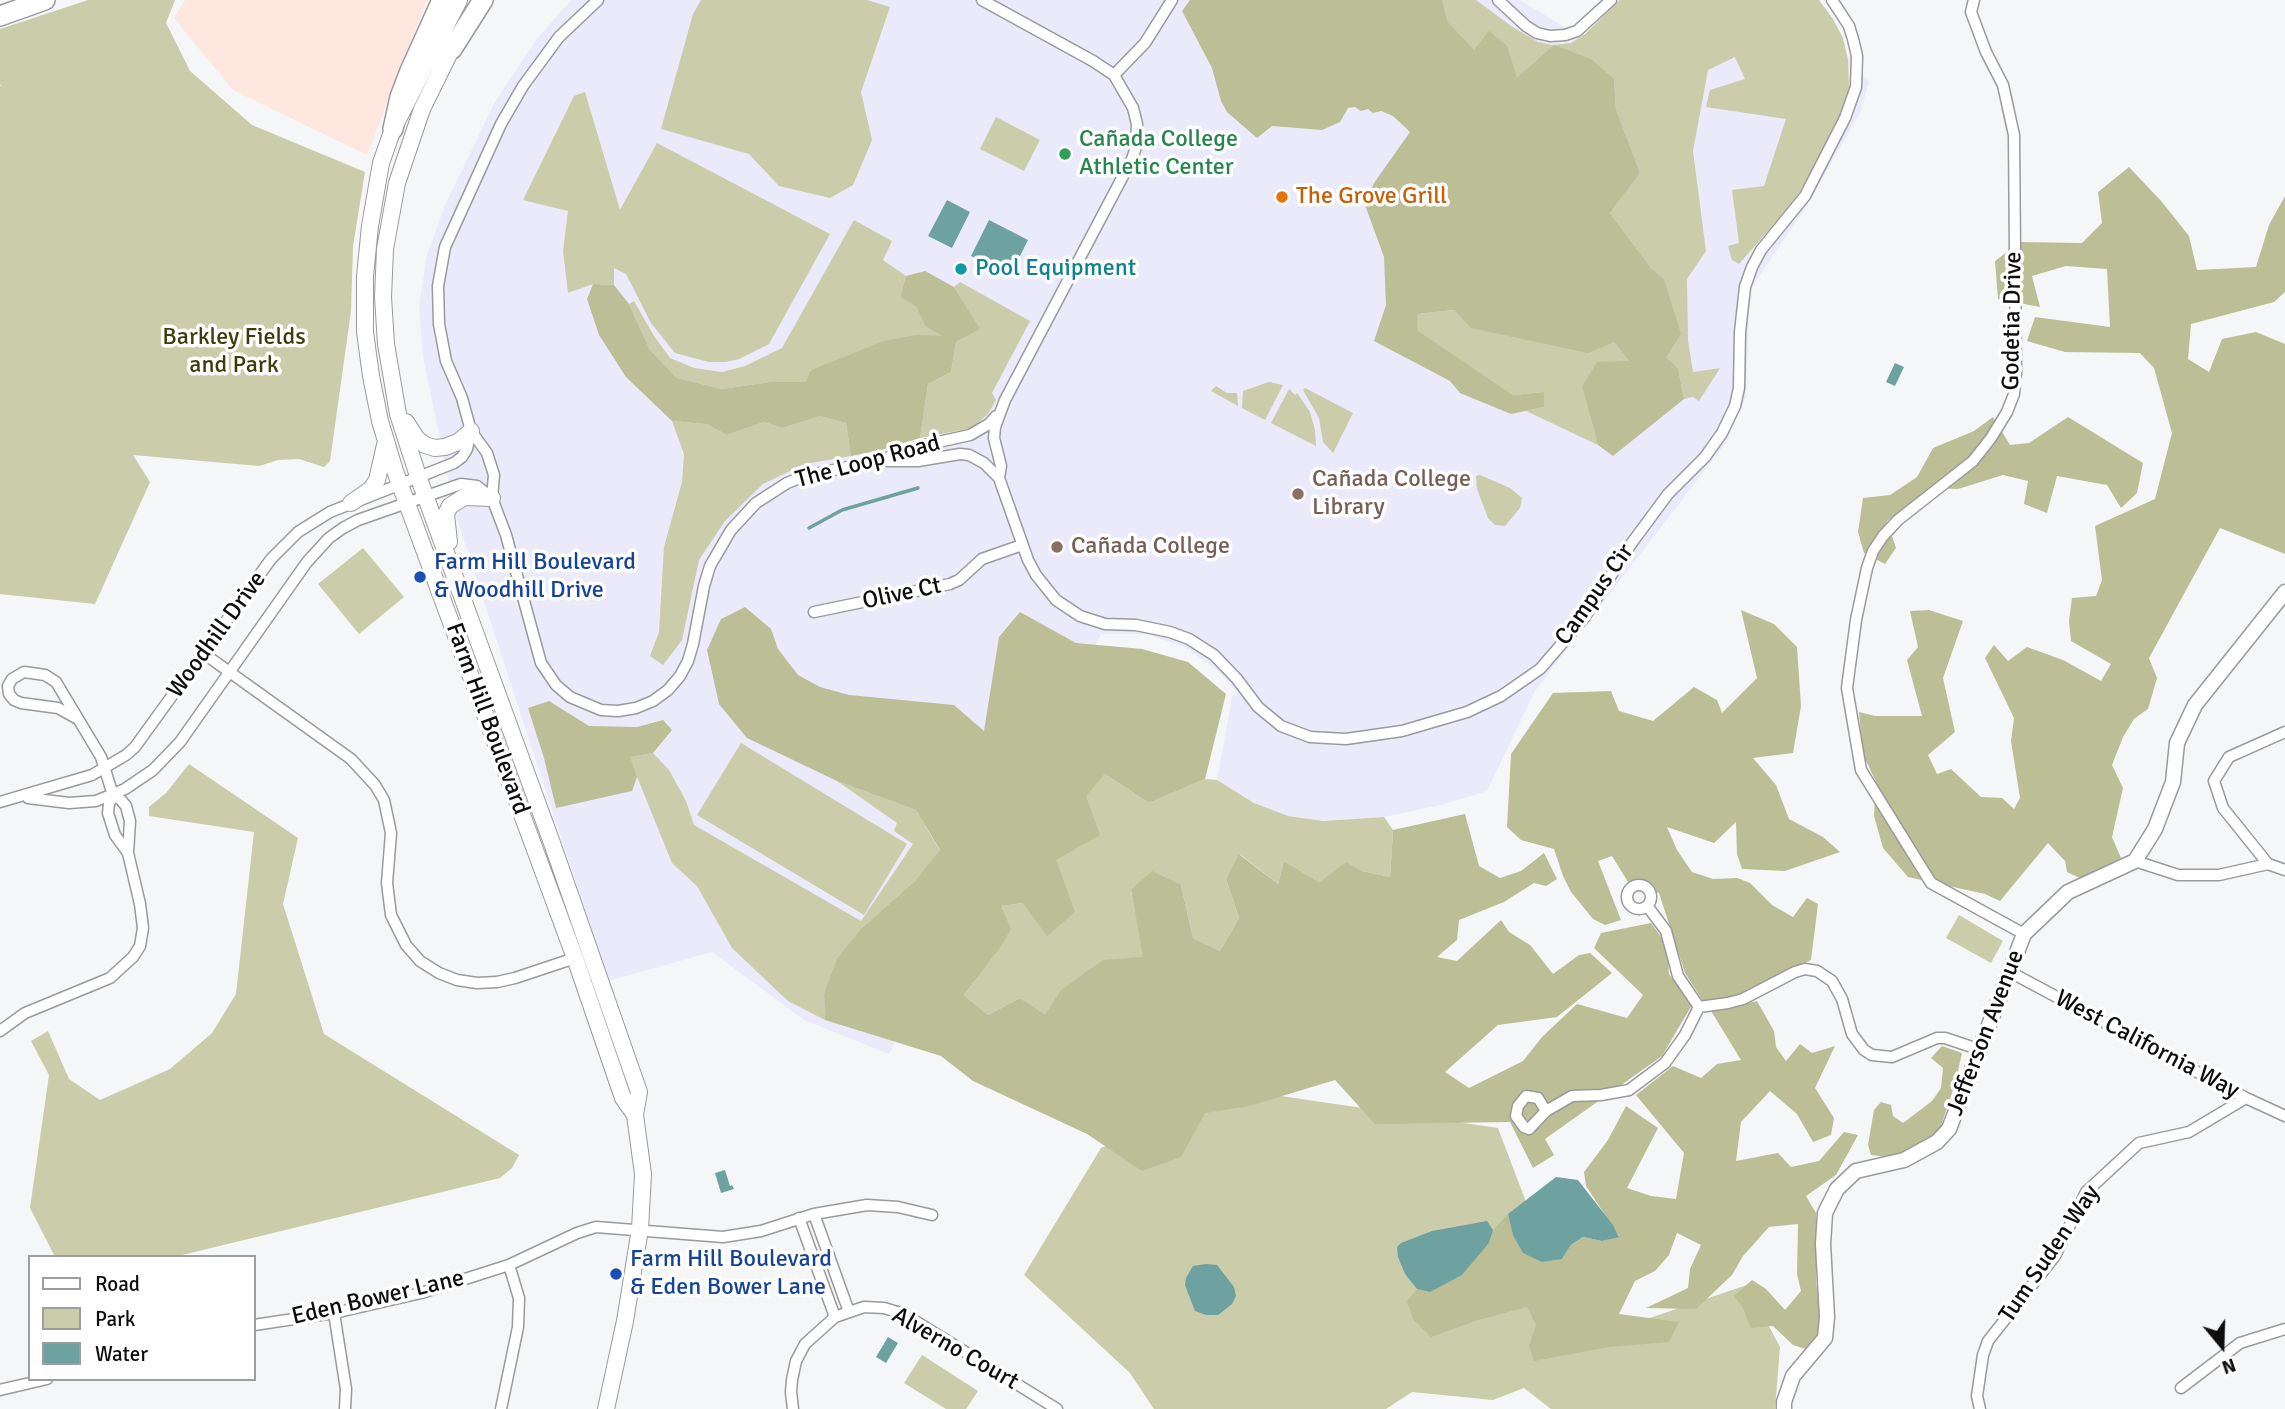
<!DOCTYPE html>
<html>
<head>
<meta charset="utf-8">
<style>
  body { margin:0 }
  #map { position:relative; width:2285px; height:1409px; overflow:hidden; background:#f5f6f7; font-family:Signika,sans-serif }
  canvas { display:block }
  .legend { position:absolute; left:28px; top:1255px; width:228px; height:126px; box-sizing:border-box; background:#fff; border:2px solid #9e9e9f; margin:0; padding:9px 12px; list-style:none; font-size:21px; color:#0d0d0e }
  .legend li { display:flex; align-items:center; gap:14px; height:35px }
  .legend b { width:35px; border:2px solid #9e9e9f }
  .north { position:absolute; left:2187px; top:1311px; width:70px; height:70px; -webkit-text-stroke:5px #fff; paint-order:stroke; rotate:161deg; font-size:19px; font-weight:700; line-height:28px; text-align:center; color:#0d0d0e }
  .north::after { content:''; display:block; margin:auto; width:24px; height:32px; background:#0d0d0e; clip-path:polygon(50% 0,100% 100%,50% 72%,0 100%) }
</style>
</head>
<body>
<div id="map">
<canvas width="2285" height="1409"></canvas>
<ul class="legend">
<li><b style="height:9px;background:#fff"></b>Road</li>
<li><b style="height:19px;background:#caccaa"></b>Park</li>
<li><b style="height:19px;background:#6da2a1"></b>Water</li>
</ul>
<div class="north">N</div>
</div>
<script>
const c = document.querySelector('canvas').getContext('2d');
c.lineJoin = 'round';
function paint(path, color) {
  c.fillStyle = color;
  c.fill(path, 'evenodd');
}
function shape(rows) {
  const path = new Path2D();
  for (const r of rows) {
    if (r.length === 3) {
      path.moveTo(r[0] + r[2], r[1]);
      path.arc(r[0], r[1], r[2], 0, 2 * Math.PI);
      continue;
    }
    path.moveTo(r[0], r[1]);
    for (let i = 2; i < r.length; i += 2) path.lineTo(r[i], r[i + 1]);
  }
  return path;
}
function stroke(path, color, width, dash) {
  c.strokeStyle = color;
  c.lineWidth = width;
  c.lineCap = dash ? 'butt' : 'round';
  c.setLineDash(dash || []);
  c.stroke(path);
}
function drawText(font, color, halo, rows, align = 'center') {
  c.font = font + ' Signika,sans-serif';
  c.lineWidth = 7;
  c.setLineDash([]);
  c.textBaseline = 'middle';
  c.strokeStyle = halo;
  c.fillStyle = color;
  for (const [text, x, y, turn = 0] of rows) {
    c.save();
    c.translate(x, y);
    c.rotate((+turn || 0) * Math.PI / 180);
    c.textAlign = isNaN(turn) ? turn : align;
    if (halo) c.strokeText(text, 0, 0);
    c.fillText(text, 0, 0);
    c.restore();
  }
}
paint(shape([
  [185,0,427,0,367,155,233,90,174,18]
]), '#ffe6de');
paint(shape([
  [571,0,1520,0,1584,39,1616,0,1793,0,1832,35,1869,82,1860,113,1806,207,1752,287,1749,311,1746,397,1725,444,1535,691,1487,791,1441,805,1384,817,1323,821,1288,816,1254,803,1217,780,1232,697,1238,693,1217,670,1186,648,1147,634,1101,634,889,1054,804,1020,712,952,608,981,456,516,423,357,419,306,427,255,445,205,495,102,535,41]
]), '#ebeafb');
paint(shape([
  [88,0,175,0,166,23,190,71,252,125,365,172,353,246,351,311,330,461,324,467,299,459,278,460,259,466,133,455,150,482,95,604,0,594,0,86,2,85,0,85,0,29],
  [701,0,867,0,890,7,861,92,872,140,853,185,830,198,779,186,749,154,661,129,693,14],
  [1442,0,1476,0,1511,26,1538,42,1553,45,1571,43,1585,34,1620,0,1819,0,1833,19,1843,38,1848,60,1849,89,1836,125,1795,200,1739,264,1732,260,1728,246,1739,243,1732,190,1764,186,1786,119,1706,107,1710,90,1745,79,1735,57,1708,70,1693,151,1706,251,1687,279,1688,341,1693,372,1720,368,1699,401,1693,397,1684,399,1678,368,1666,357,1664,279,1651,268,1610,213,1640,173,1616,109,1614,79,1517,78,1474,51,1448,22],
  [585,92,620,210,657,143,830,234,769,344,739,359,726,362,709,362,675,353,651,323,626,274,614,268,614,285,593,284,568,293,563,251,568,211,523,200,574,96],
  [996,117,1040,140,1024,171,980,149],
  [854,220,892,241,883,260,906,276,900,297,918,307,925,326,944,337,846,358,811,370,805,382,770,382,722,389,677,378,650,350,629,304,634,301,654,336,670,358,694,368,722,372,745,366,782,348],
  [960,282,1030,321,992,393,996,400,988,414,972,428,920,438,928,384,951,372,956,342,979,329,954,287],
  [1454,310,1472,328,1614,342,1629,361,1582,387,1598,445,1526,411,1544,407,1544,392,1513,395,1417,331,1417,314],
  [1269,382,1283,385,1265,420,1242,408,1243,391],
  [1216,386,1227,393,1237,393,1238,406,1211,391],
  [1305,388,1353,413,1333,453,1323,442,1319,418,1303,390],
  [1289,389,1295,395,1297,393,1310,412,1315,430,1316,446,1271,423],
  [820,416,846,423,851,456,805,464,763,484,725,521,699,560,682,640,663,665,650,656,659,632,664,547,682,482,684,454,672,421,706,424,727,435,764,422,782,428],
  [1480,475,1510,488,1522,498,1520,508,1505,526,1495,525,1488,518,1477,489,1476,476],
  [363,548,404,597,359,634,318,584],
  [741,743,907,844,864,915,697,815],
  [653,753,669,770,686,801,694,825,861,921,913,844,894,831,897,823,837,781,916,810,940,851,915,881,862,928,824,994,825,1020,788,1001,732,948,697,886,672,863,629,757],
  [189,764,298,838,283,904,324,1034,519,1155,512,1168,500,1178,174,1257,55,1257,30,1208,49,1075,31,1041,48,1031,69,1079,100,1100,170,1069,212,1033,236,994,254,832,149,816,149,807,166,793],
  [1105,774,1149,803,1205,779,1217,780,1254,803,1288,816,1323,821,1384,817,1393,830,1390,877,1362,871,1346,863,1319,882,1284,861,1278,884,1240,854,1226,879,1239,918,1220,951,1193,938,1181,885,1131,891,1144,957,1060,991,1045,1014,1020,998,988,1015,964,995,998,951,1000,906,1023,903,1056,860,1085,796],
  [1959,915,2003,941,1991,963,1946,938],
  [1247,1091,1498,1128,1579,1342,1747,1285,1780,1347,1775,1409,1551,1409,1524,1388,1493,1400,1412,1392,1386,1409,1154,1409,1130,1373,1024,1275,1101,1148],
  [922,1355,978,1391,966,1409,946,1409,904,1383]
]), '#caccaa');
paint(shape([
  [1190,0,1442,0,1448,22,1474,50,1489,31,1507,46,1517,78,1554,45,1591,59,1614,79,1616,109,1640,173,1610,213,1651,268,1664,279,1681,334,1666,357,1678,368,1684,399,1613,456,1598,445,1582,387,1597,362,1629,361,1614,342,1588,353,1471,328,1454,310,1417,314,1418,331,1513,395,1544,392,1544,407,1511,414,1460,393,1450,381,1374,341,1386,305,1384,257,1365,205,1374,183,1410,132,1393,116,1381,111,1373,113,1368,109,1361,111,1355,107,1348,108,1340,122,1322,130,1272,126,1257,138,1227,112,1221,101,1212,68,1182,11],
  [2129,167,2162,202,2189,236,2197,270,2256,267,2269,225,2285,196,2285,292,2274,302,2191,324,2188,359,2209,372,2222,339,2256,332,2285,344,2285,554,2220,528,2149,658,2157,678,2148,709,2134,719,2123,737,2112,765,2123,788,2112,837,2121,858,2082,879,2067,872,2065,861,2048,843,2000,901,1985,894,1908,877,1883,848,1874,816,1876,782,1863,754,1859,712,1875,716,1922,716,1907,660,1918,647,1910,611,1929,610,1963,621,1943,678,1955,732,1928,755,1937,774,1951,769,1981,797,2002,798,2014,809,2020,798,2011,741,2014,718,1985,658,1994,645,2008,661,2027,647,2063,660,2101,681,2111,664,2071,641,2069,621,2072,598,2096,596,2102,580,2095,526,2155,499,2172,433,2154,368,2140,353,2065,352,2027,341,2035,317,2110,327,2107,269,2066,266,2032,276,2040,307,1998,299,1995,261,2020,242,2082,243,2102,223,2098,192],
  [925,271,954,287,980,329,956,342,951,372,928,384,920,438,881,450,851,456,846,423,820,416,782,428,764,422,727,435,706,424,672,421,626,377,599,335,587,299,593,284,614,285,629,304,650,350,677,378,722,389,770,382,805,382,811,370,884,341,916,335,942,336,925,326,917,307,900,297,906,276],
  [1993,417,2010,445,2029,443,2068,417,2143,463,2137,493,2121,508,2107,485,2057,476,2047,513,2024,504,2028,481,2003,475,1958,489,1930,488,1887,521,1896,548,1885,564,1864,553,1858,532,1863,498,1890,495,1917,477,1933,448,1974,431],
  [745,607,771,629,778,649,798,675,820,687,849,695,954,705,984,731,999,637,1020,612,1076,643,1142,649,1188,662,1226,694,1205,779,1149,803,1105,774,1086,796,1100,835,1056,860,1075,912,1047,936,1023,903,1001,906,1011,929,998,951,964,995,988,1015,1020,998,1045,1014,1060,991,1103,960,1143,957,1131,890,1152,871,1181,885,1193,938,1220,951,1239,918,1226,879,1239,854,1278,884,1284,861,1319,882,1346,862,1362,871,1390,877,1393,830,1465,814,1479,866,1500,878,1521,871,1544,853,1557,879,1546,886,1534,883,1504,902,1459,920,1457,940,1437,957,1457,961,1501,920,1509,932,1530,945,1553,974,1579,955,1590,953,1612,973,1557,1017,1498,1025,1445,1072,1469,1088,1523,1061,1542,1037,1577,1004,1627,1018,1643,995,1594,948,1601,933,1651,923,1667,945,1669,974,1692,1005,1662,1056,1545,1139,1554,1155,1533,1168,1510,1122,1375,1124,1335,1080,1249,1106,1205,1113,1181,1157,1142,1171,1087,1134,973,1081,941,1056,825,1020,824,994,837,959,862,928,915,881,940,850,916,810,837,781,747,738,719,704,707,650,721,619],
  [1741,610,1774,624,1797,647,1801,706,1793,753,1753,758,1776,785,1789,819,1823,837,1840,852,1785,871,1742,869,1737,854,1736,822,1714,843,1667,827,1677,850,1692,872,1713,879,1737,878,1750,883,1772,905,1793,917,1807,898,1818,904,1811,960,1740,995,1703,1001,1685,973,1659,893,1628,882,1612,856,1598,861,1621,920,1605,925,1593,919,1571,892,1563,876,1554,849,1521,840,1507,827,1511,754,1553,693,1611,691,1619,711,1653,721,1694,687,1717,700,1722,713,1757,678],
  [549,701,589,726,637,727,663,720,672,730,653,753,630,757,637,777,632,791,556,808,544,758,528,708],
  [1757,1001,1774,1031,1776,1047,1786,1061,1800,1044,1812,1053,1835,1046,1815,1088,1834,1118,1831,1135,1813,1142,1797,1114,1770,1091,1741,1122,1736,1161,1778,1153,1791,1167,1819,1161,1844,1132,1858,1135,1836,1175,1806,1196,1816,1213,1816,1282,1822,1326,1812,1351,1793,1345,1773,1326,1751,1328,1743,1308,1734,1296,1752,1280,1766,1289,1785,1310,1801,1291,1797,1274,1798,1224,1769,1227,1743,1256,1732,1275,1696,1309,1646,1308,1688,1288,1690,1269,1701,1245,1677,1233,1669,1255,1655,1271,1635,1281,1619,1314,1679,1322,1669,1342,1608,1347,1534,1361,1529,1346,1536,1325,1527,1307,1478,1320,1431,1337,1413,1319,1407,1301,1417,1289,1430,1292,1462,1275,1489,1243,1493,1230,1508,1214,1513,1235,1562,1259,1571,1245,1583,1237,1602,1241,1619,1236,1586,1186,1584,1172,1608,1140,1626,1106,1658,1128,1627,1188,1651,1196,1676,1199,1684,1153,1636,1095,1673,1066,1701,1078,1717,1064,1741,1060,1711,1011],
  [1942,1046,1962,1053,1955,1084,1939,1132,1927,1143,1907,1151,1887,1157,1871,1155,1868,1145,1874,1110,1881,1102,1891,1105,1893,1116,1903,1123,1932,1101,1941,1088,1943,1068,1931,1058]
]), '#bcbe96');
paint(shape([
  [947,200,970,212,952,248,928,236],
  [989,220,1028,240,1010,276,971,256],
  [1895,363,1904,367,1895,386,1886,382],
  [725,1170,730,1186,732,1185,734,1189,721,1193,715,1173],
  [1556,1177,1578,1180,1613,1225,1619,1237,1602,1241,1583,1237,1571,1245,1562,1259,1542,1262,1523,1253,1513,1235,1508,1214],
  [1487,1221,1493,1230,1489,1243,1462,1275,1430,1292,1417,1289,1405,1274,1398,1257,1397,1247,1401,1243,1432,1231],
  [1206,1264,1217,1265,1234,1287,1236,1296,1232,1304,1218,1315,1206,1315,1195,1311,1185,1285,1186,1278,1193,1266],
  [888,1337,898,1343,886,1363,876,1357]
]), '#6da2a1');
stroke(shape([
  [809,528,842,510,918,488]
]), '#6da2a1', 3.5);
const minor = shape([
  [982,0,1093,61,1114,75,1133,108,1137,124,1136,147,1132,159,1005,400,995,427,994,438,1001,466,999,478,1028,560,1036,575,1056,600,1080,616,1105,624,1136,625,1170,632,1189,639,1214,655,1237,679,1258,707,1281,726,1310,737,1346,739,1402,731,1467,712,1501,696,1540,669,1584,618,1631,544,1668,494,1705,457,1722,433,1735,406,1739,388,1740,332,1745,287,1752,267,1761,250,1805,196,1845,118,1856,87,1857,56,1853,39,1849,26,1832,0],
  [1498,0,1526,26,1537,33,1550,36,1565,35,1577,31,1611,0],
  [1974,0,1971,12,1986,52,2003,85,2014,135,2016,373,2014,394,2007,412,1991,438,1973,461,1898,520,1883,536,1873,551,1867,568,1856,620,1847,688,1861,770,1931,883,2024,934],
  [1114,75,1145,43,1172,0],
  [471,431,487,453,494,475,492,498,506,535,541,663,556,685,570,697,601,710,618,711,636,708,653,701,668,690,680,676,688,661,693,644,704,586,710,566,731,530,756,503,787,483,805,476,881,460,920,446,970,435,989,424,996,416],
  [887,461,918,461,960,454,969,455,984,463,999,478],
  [814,612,950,584,959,580,982,559,1022,545],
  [203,653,351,759,375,785,384,800,391,833,387,883,391,915,406,945,420,961,439,973,457,980,477,983,497,982,515,978,575,958],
  [76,718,58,708,21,703,14,700,9,694,8,686,12,679,24,672,45,675,56,682,101,757,113,795],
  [113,795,109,804,108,813,115,835,128,853],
  [28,798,69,803,96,801,125,789,153,770,180,742,307,562,329,538,343,528,358,520,461,484,477,486,491,497],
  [0,802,92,775,126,755,135,747,271,559,298,532,330,512,454,463,462,457,467,449,471,431,462,398,446,361,439,324,438,286,445,247,501,124,523,86,559,37,598,0],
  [2135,861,2178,875,2219,875,2268,864,2285,870],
  [2268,864,2223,808,2214,781,2229,757,2285,732],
  [1639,897,12],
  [1648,907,1666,931,1678,976,1699,1007,1728,1003,1743,999,1795,972,1805,969,1817,971,1832,981,1842,999,1852,1034,1864,1050,1872,1055,1892,1057,1937,1038,1945,1038,1978,1049],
  [2010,972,2246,1098,2285,1116],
  [0,1031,25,1013,110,978,133,957,140,946,143,928,140,904,128,853,130,821,126,806,121,800,113,795],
  [1546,1111,1538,1098,1526,1096,1518,1106,1516,1116,1524,1127,1529,1129,1546,1111,1572,1096,1601,1095,1629,1090,1665,1063,1685,1035,1699,1007],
  [814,1214,849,1312],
  [799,1218,835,1317],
  [334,1313,346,1389,345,1409],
  [254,1325,334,1313,421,1293,509,1265,577,1233,596,1227,723,1237,761,1231,814,1214,867,1205,898,1207,932,1215],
  [2181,1388,2240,1343,2285,1329],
  [0,1390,47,1379],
  [501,1409,518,1327,519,1298,509,1265],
  [793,1409,791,1392,792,1380,796,1361,805,1344,835,1317,864,1307,884,1308,904,1314,1057,1409],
  [1980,1409,1977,1396,1983,1355,1988,1341,2055,1256,2086,1192,2139,1143,2189,1132,2246,1098]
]);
const tertiary = shape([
  [1784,1409,1784,1402,1793,1376,1825,1338,1827,1317,1823,1244,1825,1213,1837,1189,1856,1171,1904,1160,1937,1142,1949,1129,2024,934,2068,892,2135,861,2155,829,2173,782,2177,743,2195,705,2285,592]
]);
const secondary = shape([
  [459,0,393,129,381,163,370,226,365,276,365,332,371,376,380,421,395,471,575,958,623,1098,635,1115],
  [456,40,422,109,397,183,385,249,383,297,386,344,398,414,418,476,552,843,639,1092,635,1115,643,1174,640,1229,625,1321,606,1409],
  [406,422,417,439,425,445,435,448,445,447,458,442,471,431],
  [351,503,371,489,377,480,385,445],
  [449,542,446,514,450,506,464,497,492,498]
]);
const motorway = shape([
  [0,16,45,0],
  [452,49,483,0],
  [393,129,400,97,410,71,442,0]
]);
stroke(minor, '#999a9b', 13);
stroke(tertiary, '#999a9b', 17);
stroke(secondary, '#999a9b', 18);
stroke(motorway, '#999a9b', 22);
stroke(minor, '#fff', 10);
stroke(tertiary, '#fff', 14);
stroke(secondary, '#fff', 16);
stroke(motorway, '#fff', 19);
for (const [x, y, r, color] of [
  [1065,154,7,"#2e9e5b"],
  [1282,197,7,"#e8710a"],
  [961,269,7,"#0f9aa8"],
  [1298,494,7,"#8d6e63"],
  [1057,547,7,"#8d6e63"],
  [420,577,7,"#1a4fb4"],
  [616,1274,7,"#1a4fb4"]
]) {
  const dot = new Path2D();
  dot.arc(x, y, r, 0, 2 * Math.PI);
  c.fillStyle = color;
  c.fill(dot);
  stroke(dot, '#fff', 2.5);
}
drawText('24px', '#27864d', '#fff', [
  ["Cañada College",1079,140],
  ["Athletic Center",1079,168]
], 'left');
drawText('24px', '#c56008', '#fff', [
  ["The Grove Grill",1296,197]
], 'left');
drawText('24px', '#0d838f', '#fff', [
  ["Pool Equipment",975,269]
], 'left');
drawText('24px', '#0d0d0e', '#fff', [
  ["Godetia Drive",2013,321,-89],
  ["The Loop Road",868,462,-15],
  ["Olive Ct",902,594,-12],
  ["Campus Cir",1595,595,-55],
  ["Woodhill Drive",217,635,-54],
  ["Farm Hill Boulevard",487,719,70],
  ["Jefferson Avenue",1986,1033,-69],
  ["West California Way",2147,1045,28],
  ["Tum Suden Way",2050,1254,-56],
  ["Eden Bower Lane",378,1298,-13],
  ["Alverno Court",955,1349,30]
]);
drawText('24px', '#3d3d0b', '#fff', [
  ["Barkley Fields",234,338],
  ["and Park",234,366]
]);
drawText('24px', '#785e54', '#fff', [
  ["Cañada College",1312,480],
  ["Library",1312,508],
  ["Cañada College",1071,547]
], 'left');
drawText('24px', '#164399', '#fff', [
  ["Farm Hill Boulevard",434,563],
  ["& Woodhill Drive",434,591],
  ["Farm Hill Boulevard",630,1260],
  ["& Eden Bower Lane",630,1288]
], 'left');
</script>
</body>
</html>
